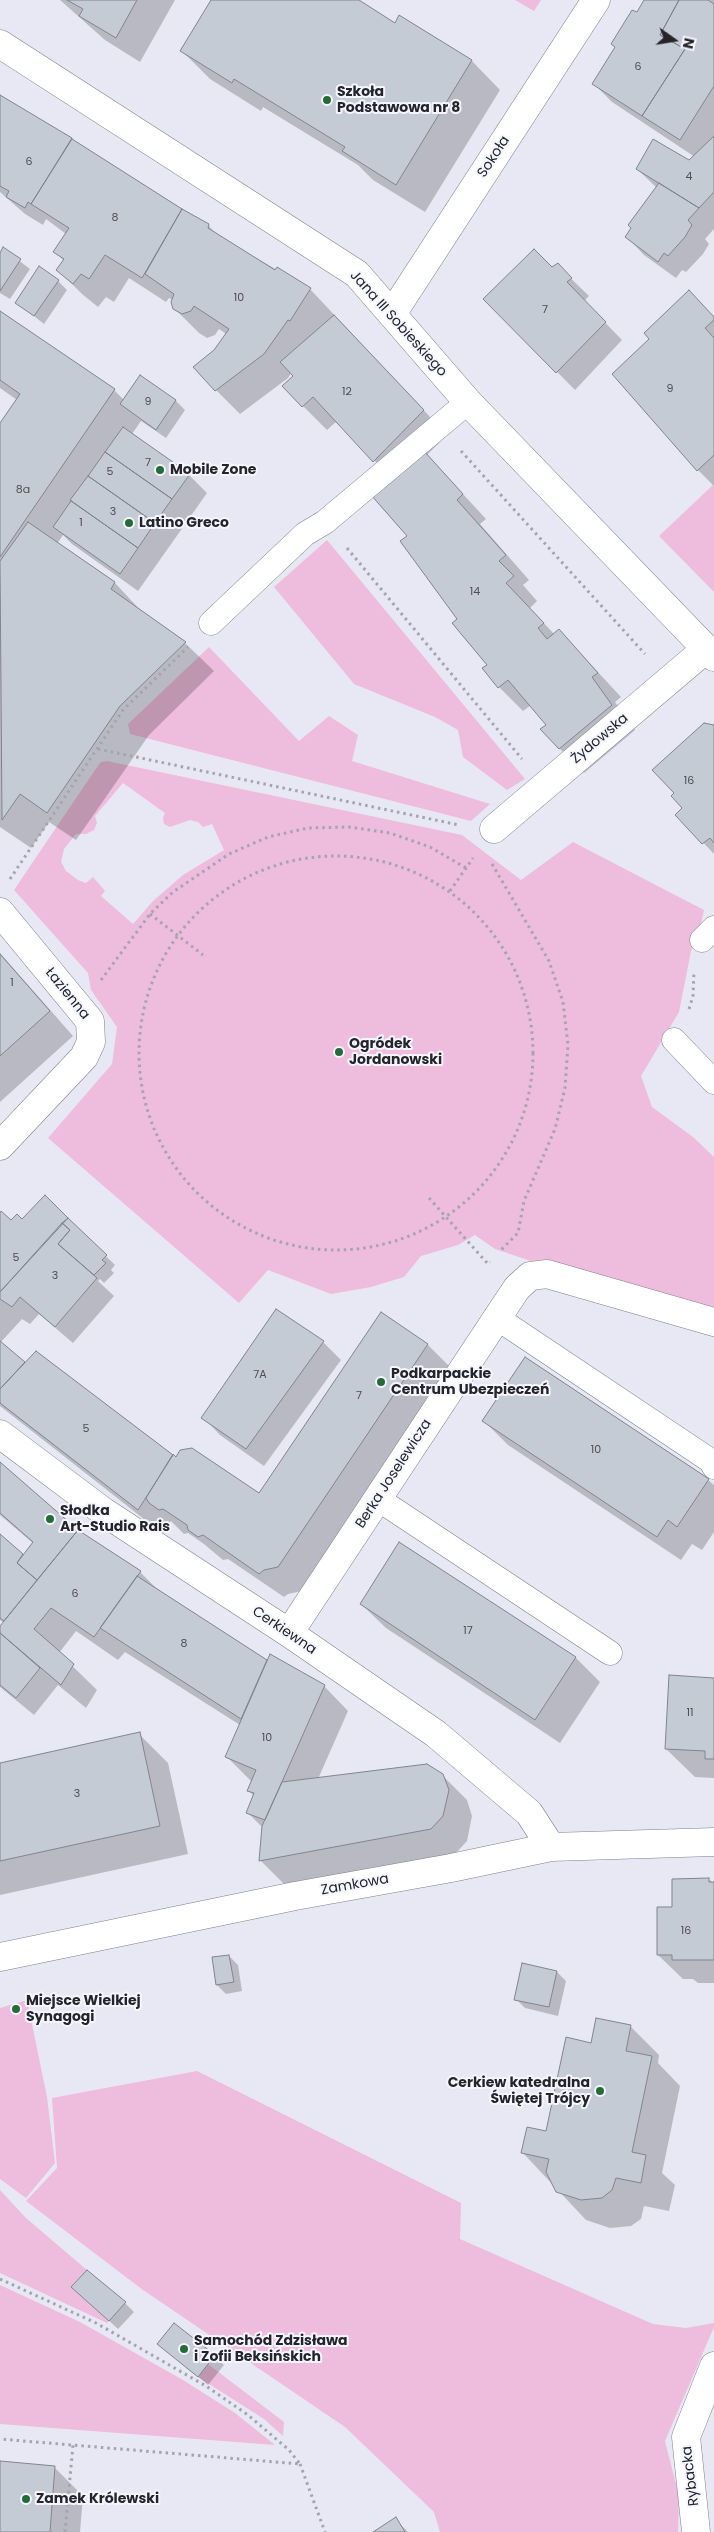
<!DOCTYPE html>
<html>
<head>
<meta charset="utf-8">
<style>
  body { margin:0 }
  #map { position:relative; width:714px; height:2532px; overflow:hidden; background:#e8e8f4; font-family:Poppins,sans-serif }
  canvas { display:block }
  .north { position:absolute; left:649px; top:15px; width:50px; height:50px; -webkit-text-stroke:4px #f5f5ff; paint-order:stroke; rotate:103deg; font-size:14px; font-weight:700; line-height:20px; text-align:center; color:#242429 }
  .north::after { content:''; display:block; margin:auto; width:18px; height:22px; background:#242429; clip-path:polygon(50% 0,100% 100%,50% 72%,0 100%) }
</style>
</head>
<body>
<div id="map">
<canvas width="714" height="2532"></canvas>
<div class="north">N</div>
</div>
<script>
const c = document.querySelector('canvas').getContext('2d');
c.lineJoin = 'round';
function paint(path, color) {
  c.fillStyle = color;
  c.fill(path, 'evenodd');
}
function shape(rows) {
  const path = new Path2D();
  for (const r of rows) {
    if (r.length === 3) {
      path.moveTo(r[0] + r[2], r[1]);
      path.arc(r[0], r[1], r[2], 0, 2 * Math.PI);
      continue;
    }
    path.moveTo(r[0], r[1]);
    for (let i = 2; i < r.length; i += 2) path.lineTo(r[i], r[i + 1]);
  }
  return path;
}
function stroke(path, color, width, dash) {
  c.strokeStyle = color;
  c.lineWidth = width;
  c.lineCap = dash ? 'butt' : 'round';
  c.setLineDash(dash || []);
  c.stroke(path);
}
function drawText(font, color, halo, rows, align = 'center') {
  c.font = font + ' Poppins,sans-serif';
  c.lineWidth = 4;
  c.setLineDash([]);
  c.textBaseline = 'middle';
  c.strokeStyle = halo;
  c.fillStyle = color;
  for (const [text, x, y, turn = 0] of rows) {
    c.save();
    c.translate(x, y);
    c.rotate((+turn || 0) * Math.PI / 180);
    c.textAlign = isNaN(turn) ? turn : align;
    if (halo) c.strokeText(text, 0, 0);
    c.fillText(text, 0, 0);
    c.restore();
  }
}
paint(shape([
  [515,0,541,0,534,11],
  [714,484,714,592,659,536],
  [327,540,525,779,507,790,463,757,458,730,435,717,354,684,274,587],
  [209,647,299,741,329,716,358,735,352,761,490,804,471,821,130,734,128,724],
  [107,761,462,835,521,880,573,842,704,910,700,928,691,951,679,1012,641,1076,652,1107,693,1137,714,1157,714,1310,571,1267,540,1260,531,1261,495,1249,475,1235,458,1245,421,1256,404,1277,371,1287,331,1294,268,1270,239,1303,48,1138,112,1064,117,1027,91,990,88,973,14,890,95,770,101,762],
  [123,783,165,813,163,818,164,824,170,827,190,820,198,822,203,827,212,824,224,850,183,875,153,901,133,924,101,896,105,891,93,877,86,883,78,880,66,871,61,862,64,849,76,834,86,834,94,830,97,823,95,816],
  [27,2000,47,2097,55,2163,26,2198,0,2179,0,2008],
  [197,2071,461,2203,460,2239,653,2324,686,2328,714,2323,714,2327,665,2441,679,2496,678,2532,440,2532,434,2512,345,2427,143,2290,26,2201,57,2168,52,2098],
  [0,2190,26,2218,87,2270,71,2287,109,2321,107,2323,0,2273],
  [0,2285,80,2322,183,2380,235,2413,275,2445,0,2424],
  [208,2364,284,2422,283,2436,264,2419,198,2377]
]), '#eebcdc');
paint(shape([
  [60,0,175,0,140,62,105,40],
  [213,0,357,0,396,24,400,17,472,61,500,90,425,212,373,180,358,165,263,107,261,111,210,79,182,51],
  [645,0,714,0,714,229,705,239,709,244,703,254,686,272,682,270,676,278,644,255,627,237,657,188,637,169,689,162,695,157,612,102,594,84],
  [0,96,208,225,218,236,310,289,447,435,427,455,486,519,480,524,529,580,523,585,537,601,530,608,554,634,559,630,621,697,615,702,635,730,584,773,559,748,547,725,531,705,523,711,499,687,483,669,489,665,408,536,392,479,337,421,327,430,303,406,295,376,292,372,288,378,240,414,216,390,214,351,226,334,219,329,215,335,207,338,199,333,174,308,173,300,169,298,166,302,129,278,114,302,106,297,98,307,82,294,58,270,64,261,55,252,66,234,46,219,43,225,25,214,0,192],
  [4,249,30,269,10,299,0,293,0,255],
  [557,265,589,296,584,301,622,340,575,390,485,299],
  [58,281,67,290,44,324,16,302],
  [689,292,714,317,714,486,698,470,651,339],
  [0,312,114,390,124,400,140,376,176,401,185,410,166,438,141,421,132,434,189,475,207,493,138,591,72,544,63,535,57,544,115,583,143,613,185,643,214,671,149,735,76,840,49,822,31,848,0,827,0,425,17,400,0,388],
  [714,726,714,854,677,815,684,808],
  [0,953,73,1036,0,1102],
  [0,1215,11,1222,68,1219,115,1265,111,1270,114,1273,104,1283,100,1279,98,1281,114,1296,73,1343,39,1314,30,1324,22,1319,0,1343,26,1364,172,1456,259,1494,382,1314,428,1345,452,1369,302,1591,288,1594,284,1597,228,1559,223,1560,204,1544,188,1533,184,1534,171,1521,163,1534,0,1406],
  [276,1311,323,1342,341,1360,264,1466,220,1435,203,1417],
  [484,1421,708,1480,714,1485,714,1532,702,1550,692,1544,681,1560,508,1445],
  [0,1464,77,1531,140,1572,161,1593,267,1662,324,1686,348,1711,318,1779,442,1775,467,1800,472,1816,467,1841,456,1853,285,1885,261,1861,264,1829,247,1812,254,1796,249,1791,252,1782,226,1756,240,1725,125,1652,118,1660,76,1631,59,1653,97,1690,86,1708,58,1685,34,1715,0,1687,0,1628,4,1623,0,1620,0,1536,23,1556,34,1544,0,1515],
  [399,1543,576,1658,600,1682,560,1743,386,1628,361,1604],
  [714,1679,714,1778,695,1777,666,1749],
  [139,1734,168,1763,188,1854,0,1895,0,1764],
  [708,1879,714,1883,714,1983,698,1983,693,1979,683,1979,658,1955,674,1908],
  [229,1956,238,1965,242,1991,226,1994,217,1985],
  [557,1972,566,1981,558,2016,525,2008,516,1999],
  [630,2026,659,2055,658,2063,680,2086,662,2173,675,2185,669,2211,644,2206,641,2219,631,2226,610,2228,586,2220,523,2153,547,2132,592,2044],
  [82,2296,125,2303,134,2312,118,2329],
  [174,2325,224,2365,208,2385,159,2344],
  [0,2462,54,2467,83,2496,80,2532,0,2532],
  [395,2519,408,2532,376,2532]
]), '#0003');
const building = shape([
  [67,0,137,0,116,38,79,16,83,9,67,0],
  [211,0,359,0,395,23,399,15,472,60,396,185,342,151,345,147,234,79,232,83,180,51,211,0],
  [644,0,679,0,660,35,685,49,642,116,592,84,615,47,611,44,632,10,637,12,644,0],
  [679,0,708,0,714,4,714,86,680,140,642,116,685,49,660,35,679,0],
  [0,95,72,138,31,204,28,202,25,208,6,197,9,191,0,186,0,95],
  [714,136,714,192,699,208,636,169,653,139,689,160,714,136],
  [72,139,182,209,142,278,105,255,89,279,81,274,73,284,56,270,64,259,53,252,69,228,31,204,72,139],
  [659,183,699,208,688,220,692,225,685,237,668,256,664,253,658,262,625,237,631,228,628,225,659,183],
  [182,209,209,224,208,228,275,270,277,267,311,288,290,321,288,320,264,354,215,391,193,367,214,350,229,329,194,306,191,311,182,314,173,309,171,302,174,294,145,274,182,209],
  [3,247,21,259,0,291,0,253,3,247],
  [534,249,552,267,558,263,572,278,567,282,606,322,556,373,483,299,534,249],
  [39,266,59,280,34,316,15,303,39,266],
  [689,290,714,317,714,320,705,328,714,338,714,455,697,471,612,374,649,339,644,333,689,290],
  [0,311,115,389,0,557,0,423,20,394,0,380,0,311],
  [334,315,424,410,373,462,313,397,302,407,282,386,293,376,280,362,334,315],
  [140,375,176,400,156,430,120,404,140,375],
  [123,427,190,474,172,499,105,452,123,427],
  [424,451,463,494,457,500,506,555,499,561,514,576,506,583,544,623,538,628,547,639,559,629,598,673,592,677,612,705,559,749,540,729,546,725,508,680,498,688,482,668,487,665,452,623,457,619,400,541,407,536,371,495,424,451],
  [105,452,172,499,155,523,88,476,105,452],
  [88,476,155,523,138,548,70,500,88,476],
  [71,501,138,548,120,574,53,527,71,501],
  [28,522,115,582,111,589,186,642,120,706,47,813,20,794,2,820,0,561,28,522],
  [704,723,714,725,714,843,710,838,702,844,675,815,682,808,671,796,674,793,652,770,704,723],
  [0,954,50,1011,0,1056,0,954],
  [45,1195,68,1218,0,1292,0,1213,1,1211,11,1220,17,1214,22,1219,45,1195],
  [68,1218,107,1255,102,1260,106,1263,94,1275,58,1244,70,1230,62,1223,68,1218],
  [62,1223,70,1230,58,1244,97,1278,55,1327,20,1297,12,1307,0,1299,0,1292,62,1223],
  [276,1309,324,1341,246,1449,201,1418,276,1309],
  [381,1312,428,1344,278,1567,264,1570,259,1574,203,1535,198,1537,188,1530,187,1525,163,1509,159,1510,149,1503,146,1498,173,1454,176,1457,180,1450,192,1448,259,1493,381,1312],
  [0,1341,25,1362,0,1389,0,1341],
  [36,1351,173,1455,138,1510,0,1403,0,1389,36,1351],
  [525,1357,709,1479,677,1527,668,1520,657,1537,482,1421,525,1357],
  [0,1462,78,1530,37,1580,17,1563,33,1542,0,1513,0,1462],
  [78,1530,141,1571,94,1637,51,1608,34,1629,74,1664,61,1685,0,1633,0,1626,78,1530],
  [0,1534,23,1554,17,1563,37,1580,4,1621,0,1618,0,1534],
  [399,1542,576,1657,535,1720,360,1604,399,1542],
  [137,1576,267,1660,241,1719,100,1628,137,1576],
  [0,1633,40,1668,16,1698,0,1685,0,1633],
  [270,1654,325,1685,265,1820,246,1813,254,1793,247,1791,256,1770,225,1757,270,1654],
  [669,1675,714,1678,714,1759,705,1759,705,1751,665,1749,669,1675],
  [140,1732,160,1826,0,1861,0,1763,140,1732],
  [427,1764,443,1774,449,1790,443,1816,431,1829,259,1861,262,1826,282,1782,427,1764],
  [709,1878,709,1882,714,1882,714,1960,672,1960,672,1955,657,1955,657,1907,672,1907,672,1879,709,1878],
  [229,1955,234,1982,216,1985,212,1957,229,1955],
  [522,1963,557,1971,549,2007,514,2000,522,1963],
  [596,2018,631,2025,626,2051,652,2056,632,2152,646,2155,641,2183,616,2178,612,2190,602,2198,581,2200,556,2192,546,2172,549,2159,521,2153,527,2127,546,2131,566,2037,591,2043,596,2018],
  [87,2270,126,2302,109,2321,71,2287,87,2270],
  [174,2323,215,2355,198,2377,157,2344,174,2323],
  [0,2461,55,2466,50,2532,0,2532,0,2461],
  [396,2517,405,2532,373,2532,396,2517]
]);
paint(building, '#c4cbd5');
stroke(building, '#7f858f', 1);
const lane = shape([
  [211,623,305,534,325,522,468,402],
  [702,940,714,928],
  [674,1040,714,1082],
  [497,1318,711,1461,714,1467],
  [378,1499,610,1653]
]);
const street = shape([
  [0,44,357,274,468,402,714,657],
  [392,314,596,0],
  [494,829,706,649],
  [0,912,90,1021,91,1042,84,1057,0,1146],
  [0,1434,104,1512,289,1633,436,1734,529,1813,551,1847],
  [289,1633,497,1318,517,1288,530,1276,547,1274,714,1322],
  [0,1957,295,1896,451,1868,551,1847,714,1842],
  [696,2532,686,2437,714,2366]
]);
stroke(lane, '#7e7e89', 25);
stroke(street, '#7e7e89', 29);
stroke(shape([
  [461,451,645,654],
  [347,548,522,759],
  [98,749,459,825],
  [336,1053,197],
  [492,864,549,961,563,1002,568,1045,565,1088,555,1129,524,1201,518,1233,501,1250],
  [10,879,123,710,188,647],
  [450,891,473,858],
  [150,914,203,955],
  [101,980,150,914,173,892,229,854,268,837,308,828,349,827,390,833,430,847,466,868],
  [689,1009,693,996,694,971],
  [429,1198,488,1264,490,1262],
  [0,2279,96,2323,206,2386,248,2415,289,2450,300,2464,0,2439],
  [300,2464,325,2532],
  [50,2532,56,2532],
  [65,2532,73,2445]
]), '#a4a4ae', 3, [2.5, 4]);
stroke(lane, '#fff', 24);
stroke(street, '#fff', 28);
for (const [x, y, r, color] of [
  [327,100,5,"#266b37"],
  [160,470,5,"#266b37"],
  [129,523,5,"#266b37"],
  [339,1052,5,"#266b37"],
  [381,1382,5,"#266b37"],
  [50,1519,5,"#266b37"],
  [16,2009,5,"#266b37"],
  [600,2091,5,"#266b37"],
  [184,2349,5,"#266b37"],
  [26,2499,5,"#266b37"]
]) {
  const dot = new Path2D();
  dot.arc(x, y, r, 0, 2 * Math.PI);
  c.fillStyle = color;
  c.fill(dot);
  stroke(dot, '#f5f5ff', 2);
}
drawText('11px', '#4c4e54', null, [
  ["6",638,67],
  ["6",29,162],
  ["4",689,177],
  ["8",115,218],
  ["10",239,298],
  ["7",545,310],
  ["9",670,389],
  ["12",347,392],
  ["9",148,402],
  ["7",148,463],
  ["5",110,472],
  ["8a",23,490],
  ["3",113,512],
  ["1",81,523],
  ["14",475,592],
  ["16",689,781],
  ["1",12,983],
  ["5",16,1258],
  ["3",55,1276],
  ["7A",260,1375],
  ["7",359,1396],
  ["5",86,1429],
  ["10",596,1450],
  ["6",75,1594],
  ["17",468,1631],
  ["8",184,1644],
  ["11",690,1713],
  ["10",267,1738],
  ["3",77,1794],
  ["16",686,1931]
]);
drawText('bold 14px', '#242429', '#f5f5ff', [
  ["Szkoła",337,92],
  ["Podstawowa nr 8",337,108],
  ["Mobile Zone",170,470],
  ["Latino Greco",139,523],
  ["Ogródek",349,1044],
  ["Jordanowski",349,1060],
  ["Podkarpackie",391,1374],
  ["Centrum Ubezpieczeń",391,1390],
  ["Słodka",60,1511],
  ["Art-Studio Rais",60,1527],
  ["Miejsce Wielkiej",26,2001],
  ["Synagogi",26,2017],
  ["Cerkiew katedralna",590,2083,"right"],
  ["Świętej Trójcy",590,2099,"right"],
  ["Samochód Zdzisława",194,2341],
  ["i Zofii Beksińskich",194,2357],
  ["Zamek Królewski",36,2499]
], 'left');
drawText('14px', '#242429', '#f5f5ff', [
  ["Sokoła",494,157,-57],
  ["Jana III Sobieskiego",398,324,48],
  ["Żydowska",600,739,-40],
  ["Łazienna",67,994,51],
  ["Berka Joselewicza",394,1474,-57],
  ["Cerkiewna",284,1631,34],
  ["Zamkowa",355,1885,-10],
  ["Rybacka",691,2476,-97]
]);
</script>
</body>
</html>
